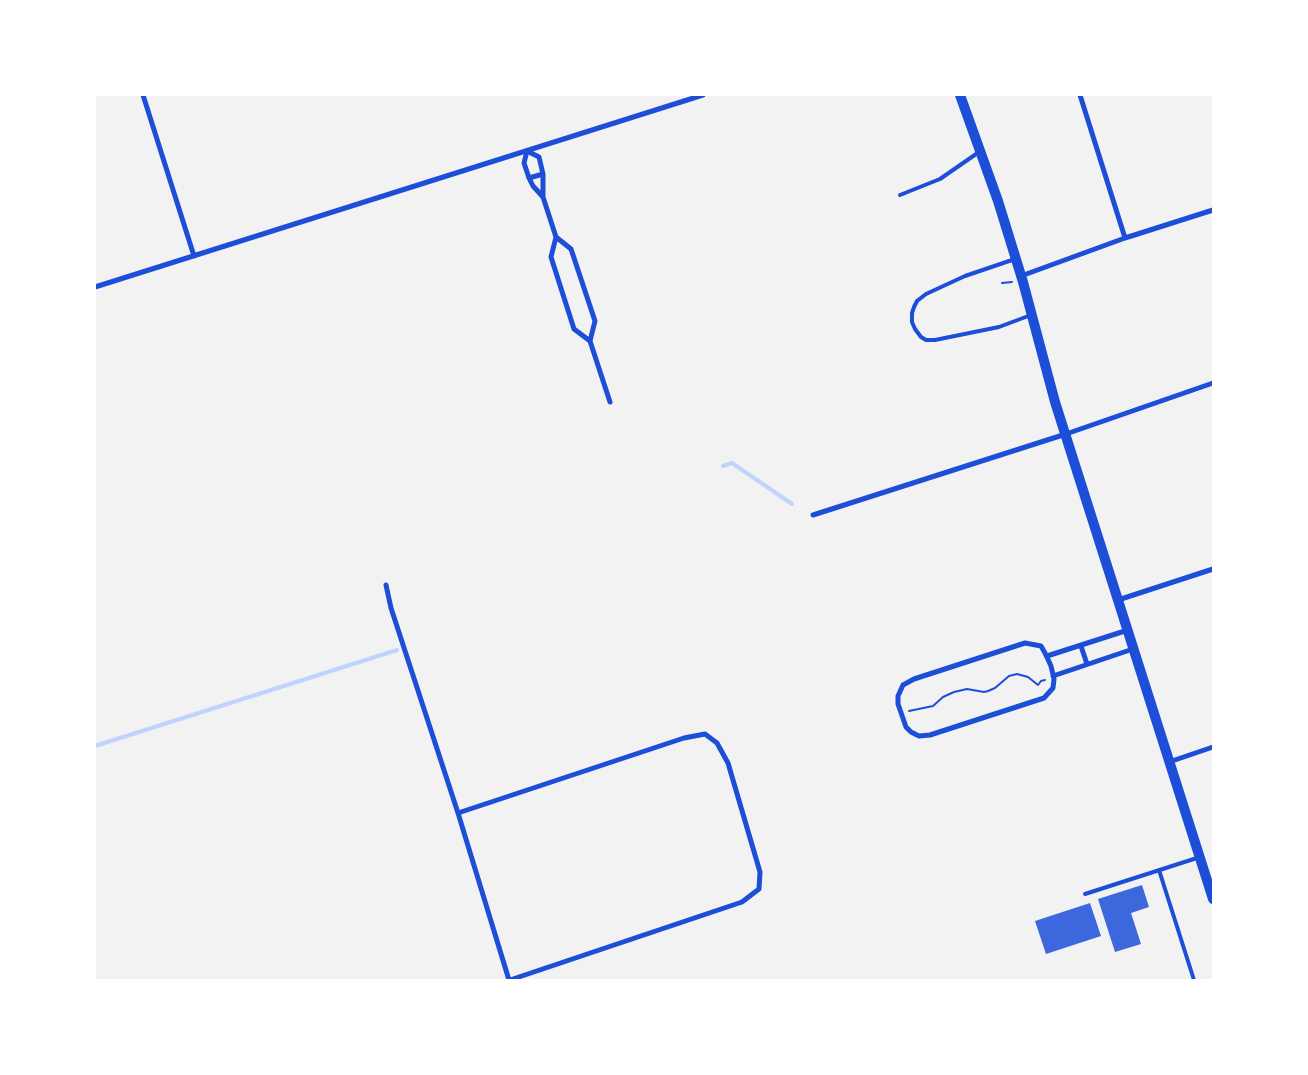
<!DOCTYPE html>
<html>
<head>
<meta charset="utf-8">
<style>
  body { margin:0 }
  #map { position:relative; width:1308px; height:1075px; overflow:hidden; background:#f2f2f2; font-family:"Fira Sans Condensed",sans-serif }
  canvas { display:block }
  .frame { position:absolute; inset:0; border:96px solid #fff; pointer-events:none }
</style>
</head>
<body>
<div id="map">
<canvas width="1308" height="1075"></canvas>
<div class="frame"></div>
</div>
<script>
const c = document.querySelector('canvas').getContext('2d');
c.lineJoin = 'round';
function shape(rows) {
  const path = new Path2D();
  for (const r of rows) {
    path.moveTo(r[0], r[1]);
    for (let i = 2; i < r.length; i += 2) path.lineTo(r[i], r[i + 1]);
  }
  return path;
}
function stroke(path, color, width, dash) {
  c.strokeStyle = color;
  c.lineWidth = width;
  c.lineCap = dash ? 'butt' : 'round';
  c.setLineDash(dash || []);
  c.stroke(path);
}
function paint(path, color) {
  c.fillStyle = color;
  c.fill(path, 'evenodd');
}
stroke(shape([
  [723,466,732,463,792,504],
  [95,746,397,650]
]), '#bfd3fe', 4);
paint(shape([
  [1142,885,1149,907,1131,913,1141,944,1115,952,1098,899],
  [1090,903,1101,936,1046,954,1035,921]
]), '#3d67dc');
stroke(shape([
  [1002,283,1012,282],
  [909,711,933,706,943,697,954,692,967,689,984,692,988,691,995,688,1009,676,1017,674,1028,677,1038,685,1041,681,1045,680]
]), '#1d4ed8', 2);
stroke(shape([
  [900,195,940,179,979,152],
  [1015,259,965,276,926,294,917,301,914,307,912,313,912,322,915,329,921,337,926,340,935,340,999,327,1031,315],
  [1159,870,1194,980],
  [1085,894,1200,857]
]), '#1d4ed8', 4);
stroke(shape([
  [143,95,194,256],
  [1080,95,1125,238],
  [529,178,543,174],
  [543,197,533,186,529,178,524,163,527,151,539,157,543,174,543,197,556,237,571,249,595,321,590,341,610,402],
  [556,237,551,257,574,329,590,341],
  [1021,276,1125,238,1213,210],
  [95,287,703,95],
  [813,515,1066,434,1213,383],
  [386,585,391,608,458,813,509,980],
  [1118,600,1213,569],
  [1025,643,1041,646,1045,653,1051,666,1054,679,1053,688,1044,698,930,735,919,736,911,732,906,727,898,704,898,696,903,685,914,679,1025,643],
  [1081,646,1087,664],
  [1047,656,1128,630],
  [1053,676,1133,649],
  [1169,762,1213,747],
  [458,813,684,738,705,734,717,743,728,763,760,872,759,889,742,902,510,980]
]), '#1d4ed8', 5);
stroke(shape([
  [960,95,998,201,1023,282,1055,402,1213,899]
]), '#1d4ed8', 10);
</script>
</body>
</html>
